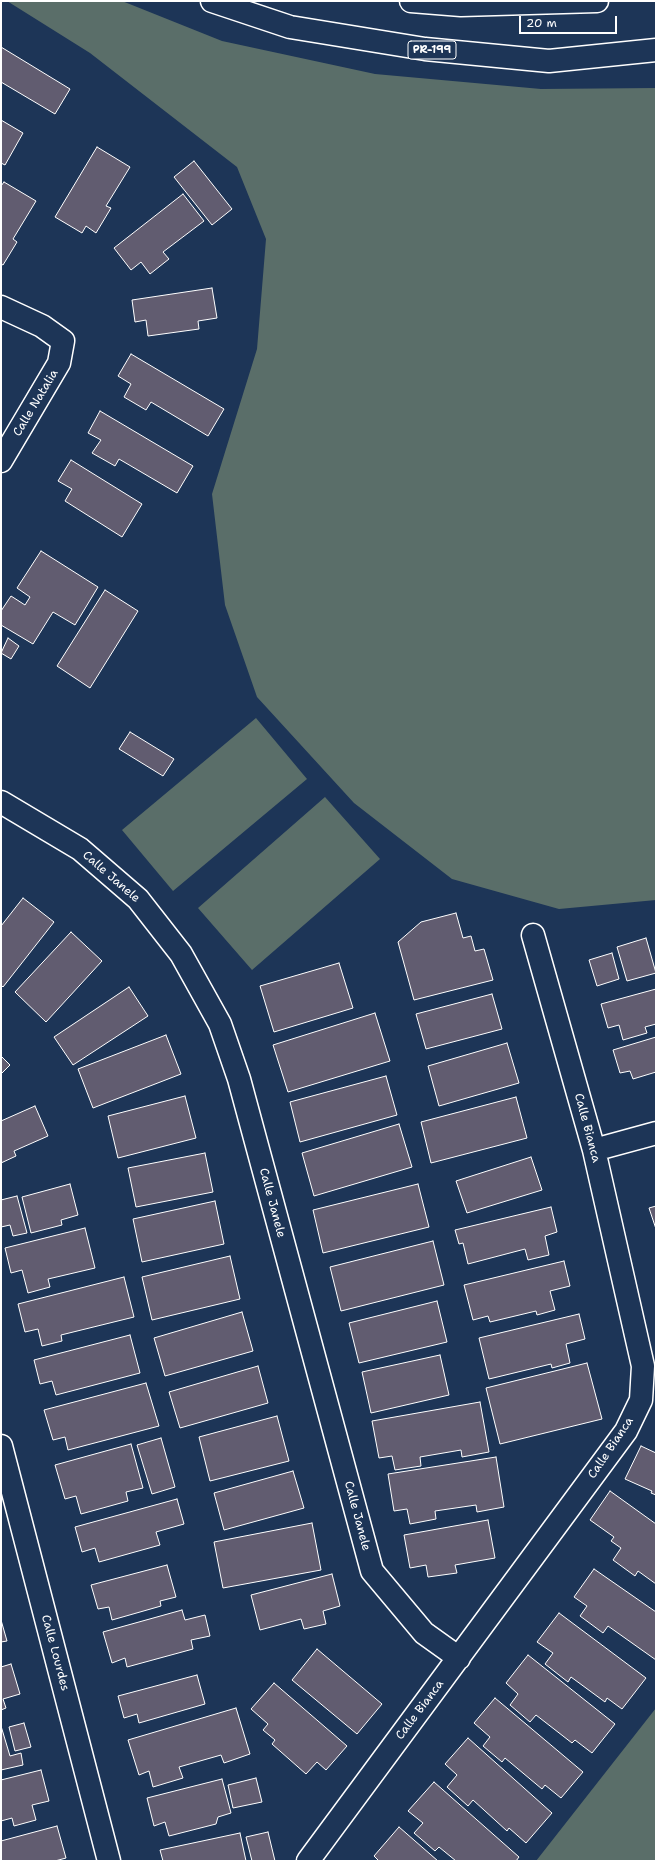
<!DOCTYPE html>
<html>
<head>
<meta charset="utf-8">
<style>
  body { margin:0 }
  #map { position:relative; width:657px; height:1862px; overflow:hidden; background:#1d3557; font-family:"Shantell Sans",sans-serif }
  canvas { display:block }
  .frame { position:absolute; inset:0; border:2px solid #fff; pointer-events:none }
  .scale { position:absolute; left:519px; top:16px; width:98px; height:18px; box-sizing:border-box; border:2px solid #fff; border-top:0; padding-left:5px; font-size:12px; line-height:14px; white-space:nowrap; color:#fff; -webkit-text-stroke:3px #1d3557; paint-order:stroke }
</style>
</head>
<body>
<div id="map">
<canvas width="657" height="1862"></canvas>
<div class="frame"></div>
<div class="scale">20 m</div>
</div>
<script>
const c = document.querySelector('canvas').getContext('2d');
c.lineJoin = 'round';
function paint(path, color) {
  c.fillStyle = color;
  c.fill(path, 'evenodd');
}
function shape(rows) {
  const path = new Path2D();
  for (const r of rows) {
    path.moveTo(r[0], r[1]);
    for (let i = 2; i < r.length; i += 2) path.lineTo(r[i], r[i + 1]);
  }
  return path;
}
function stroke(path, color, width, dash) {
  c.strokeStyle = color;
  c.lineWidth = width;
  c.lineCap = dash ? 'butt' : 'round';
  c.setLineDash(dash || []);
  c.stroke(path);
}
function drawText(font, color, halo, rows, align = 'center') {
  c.font = font + ' "Shantell Sans",sans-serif';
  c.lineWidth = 3.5;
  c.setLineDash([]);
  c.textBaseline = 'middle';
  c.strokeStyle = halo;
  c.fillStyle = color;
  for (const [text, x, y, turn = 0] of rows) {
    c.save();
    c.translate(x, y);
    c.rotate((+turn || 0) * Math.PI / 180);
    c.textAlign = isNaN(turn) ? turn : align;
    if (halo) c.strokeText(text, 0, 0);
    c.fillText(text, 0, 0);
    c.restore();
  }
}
paint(shape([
  [7,1,122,1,222,41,375,74,541,89,656,88,656,900,559,909,452,879,354,803,257,697,225,605,212,494,257,349,266,239,237,167,90,53],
  [256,718,307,779,173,891,122,830],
  [325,797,380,859,252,970,198,908],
  [656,1708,656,1861,536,1861]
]), '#5a6e69');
const building = shape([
  [1,47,70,89,55,114,1,82,1,47],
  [1,120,23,133,5,165,1,163,1,120],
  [97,147,130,167,106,206,111,208,96,233,86,226,82,233,55,217,97,147],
  [194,161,232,209,212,225,174,177,194,161],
  [4,182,36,201,13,239,17,242,3,265,1,264,1,186,4,182],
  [183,194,204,221,163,252,169,259,150,274,141,262,131,270,114,248,183,194],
  [212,288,217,318,198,321,199,329,148,336,146,320,135,322,132,300,212,288],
  [131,354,224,409,208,436,151,402,146,410,124,397,131,384,118,376,131,354],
  [100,411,193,466,177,493,119,459,115,466,92,453,101,440,88,433,100,411],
  [71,460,142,504,122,537,65,501,72,489,58,481,71,460],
  [41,551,98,587,75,625,53,612,33,644,1,625,1,611,11,596,25,605,30,597,17,588,41,551],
  [105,590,138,611,90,688,57,666,105,590],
  [8,638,19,646,11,659,1,653,8,638],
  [130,732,174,759,163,776,119,749,130,732],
  [23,898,54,922,3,987,1,985,1,926,23,898],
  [456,913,463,938,471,936,475,951,484,949,493,980,414,1000,398,942,421,922,456,913],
  [71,932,102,961,46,1022,15,992,71,932],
  [646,938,656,973,627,981,617,947,646,938],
  [612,953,619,979,597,986,589,960,612,953],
  [339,963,353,1008,274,1032,260,986,339,963],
  [129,987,148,1016,73,1065,54,1037,129,987],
  [656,989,656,1024,645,1027,647,1033,623,1040,619,1025,608,1028,601,1004,656,989],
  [492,994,502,1029,426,1049,416,1014,492,994],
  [375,1013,390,1061,288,1092,273,1045,375,1013],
  [166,1035,181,1074,93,1108,78,1069,166,1035],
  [656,1037,656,1072,633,1079,630,1071,620,1073,613,1050,656,1037],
  [507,1043,519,1083,439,1106,428,1066,507,1043],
  [1,1056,10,1065,1,1074,1,1056],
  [386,1076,397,1115,300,1142,290,1102,386,1076],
  [185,1096,196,1138,118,1158,108,1116,185,1096],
  [516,1097,527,1138,431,1163,421,1122,516,1097],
  [35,1106,48,1136,14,1151,16,1156,1,1163,1,1121,35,1106],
  [399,1124,412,1167,314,1196,302,1153,399,1124],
  [205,1153,213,1192,136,1207,128,1168,205,1153],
  [531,1157,542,1190,467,1213,456,1181,531,1157],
  [70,1184,78,1215,61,1220,62,1225,31,1233,22,1197,70,1184],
  [418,1184,429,1227,323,1253,313,1210,418,1184],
  [17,1196,27,1233,13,1236,10,1225,1,1227,1,1200,17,1196],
  [215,1201,224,1244,142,1262,133,1219,215,1201],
  [656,1206,656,1229,649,1208,656,1206],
  [551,1207,557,1232,545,1236,549,1255,528,1260,525,1249,468,1264,463,1243,459,1244,455,1230,551,1207],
  [85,1228,95,1268,48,1279,50,1287,28,1293,22,1270,11,1273,5,1248,85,1228],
  [433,1241,444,1285,341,1311,330,1267,433,1241],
  [230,1256,240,1299,152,1320,142,1277,230,1256],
  [564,1261,570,1286,550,1291,555,1310,537,1315,536,1311,490,1322,488,1316,473,1320,464,1285,564,1261],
  [124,1277,134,1317,61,1335,62,1341,42,1346,38,1329,25,1332,18,1304,124,1277],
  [437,1301,447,1342,359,1363,349,1323,437,1301],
  [242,1312,253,1351,165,1376,154,1338,242,1312],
  [579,1314,585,1339,566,1344,570,1363,552,1368,551,1364,489,1379,479,1338,579,1314],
  [130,1335,140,1373,56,1395,52,1381,40,1384,34,1360,130,1335],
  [440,1355,449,1395,371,1413,362,1372,440,1355],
  [587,1363,602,1419,500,1444,486,1388,587,1363],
  [258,1366,268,1403,180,1428,169,1392,258,1366],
  [146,1383,159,1426,68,1450,65,1437,53,1440,44,1410,146,1383],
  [480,1402,489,1452,462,1457,461,1450,420,1457,421,1466,395,1470,392,1456,379,1458,372,1421,480,1402],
  [277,1416,289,1461,210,1481,199,1437,277,1416],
  [161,1438,175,1487,152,1494,137,1445,161,1438],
  [131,1444,143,1488,126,1492,128,1501,81,1514,76,1496,65,1499,55,1465,131,1444],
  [641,1446,656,1453,656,1495,651,1493,652,1491,625,1479,641,1446],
  [496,1457,504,1507,477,1512,476,1505,435,1511,436,1519,410,1524,407,1509,394,1511,388,1474,496,1457],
  [293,1471,304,1508,224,1530,214,1493,293,1471],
  [610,1491,656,1524,656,1584,638,1571,635,1576,613,1560,621,1548,611,1541,614,1537,590,1520,610,1491],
  [177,1499,184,1524,156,1532,160,1545,99,1562,95,1548,82,1552,75,1527,177,1499],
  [488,1520,495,1558,455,1565,457,1573,428,1577,426,1565,410,1568,404,1535,488,1520],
  [312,1523,321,1570,223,1588,214,1542,312,1523],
  [167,1565,176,1597,160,1601,161,1606,112,1620,109,1607,98,1609,91,1585,167,1565],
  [594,1569,656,1612,656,1660,608,1626,603,1633,580,1616,587,1606,574,1597,594,1569],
  [332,1574,340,1606,323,1611,326,1624,304,1629,301,1619,260,1630,251,1595,332,1574],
  [182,1610,185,1620,205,1615,210,1636,191,1640,193,1649,127,1667,125,1658,112,1663,103,1632,182,1610],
  [559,1613,646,1678,622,1709,607,1698,605,1702,571,1677,568,1682,545,1664,553,1653,537,1642,559,1613],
  [1,1620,7,1641,1,1642,1,1620],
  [317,1649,382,1704,357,1734,292,1680,317,1649],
  [528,1655,615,1724,592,1753,575,1740,572,1743,536,1715,530,1722,510,1705,518,1694,506,1683,528,1655],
  [11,1664,20,1694,3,1699,6,1708,1,1710,1,1667,11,1664],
  [197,1675,205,1704,139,1723,137,1714,124,1718,118,1696,197,1675],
  [274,1683,347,1746,326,1770,317,1762,306,1774,272,1744,275,1740,263,1730,268,1724,251,1709,274,1683],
  [495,1698,583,1772,561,1798,545,1785,542,1789,505,1758,502,1762,483,1746,490,1737,474,1723,495,1698],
  [236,1708,250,1754,224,1763,221,1755,179,1767,183,1778,153,1787,149,1771,139,1775,128,1740,236,1708],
  [24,1723,31,1747,15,1751,9,1727,24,1723],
  [1,1726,10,1756,21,1753,23,1765,1,1770,1,1726],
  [468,1738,552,1813,526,1843,509,1828,507,1831,473,1800,468,1806,447,1787,457,1775,445,1764,468,1738],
  [41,1770,49,1801,32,1805,36,1820,14,1826,12,1818,1,1821,1,1780,41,1770],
  [256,1778,262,1802,233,1808,228,1785,256,1778],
  [222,1779,231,1813,218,1817,216,1824,169,1836,165,1822,154,1826,147,1798,222,1779],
  [434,1782,519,1857,516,1861,456,1861,439,1847,435,1851,414,1833,423,1823,408,1811,434,1782],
  [57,1826,66,1858,55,1861,1,1861,1,1841,57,1826],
  [399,1827,438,1861,379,1861,374,1856,399,1827],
  [268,1832,275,1861,252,1861,246,1837,268,1832],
  [240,1833,246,1861,163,1861,160,1850,240,1833]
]);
paint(building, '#615c70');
stroke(building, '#fff', 1);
const minor = shape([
  [1,307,42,326,63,341,59,363,1,461],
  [1,802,80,849,138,899,181,954,220,1024,239,1079,372,1571,424,1633,459,1658],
  [594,1150,656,1133],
  [1,1446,109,1861],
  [308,1861,626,1431,641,1400,643,1366,594,1150,533,935]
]);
const major = shape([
  [212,1,290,27,425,49,549,61,656,50],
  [411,1,461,5,597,1]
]);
stroke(minor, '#fff', 25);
stroke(major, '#fff', 25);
stroke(minor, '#1d3557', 22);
stroke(major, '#1d3557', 22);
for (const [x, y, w] of [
  [432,50,48]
]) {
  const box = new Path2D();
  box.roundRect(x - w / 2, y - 9, w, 18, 3);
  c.fillStyle = '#1d3557';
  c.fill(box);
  stroke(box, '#fff', 1);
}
drawText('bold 11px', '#fff', null, [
  ["PR-199",432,50]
]);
drawText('12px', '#fff', '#1d3557', [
  ["Calle Natalia",36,403,-59],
  ["Calle Janele",111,877,41],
  ["Calle Bianca",587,1128,75],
  ["Calle Janele",272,1203,75],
  ["Calle Bianca",611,1448,-56],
  ["Calle Janele",357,1516,75],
  ["Calle Lourdes",55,1653,75],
  ["Calle Bianca",420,1710,-53]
]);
</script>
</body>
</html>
